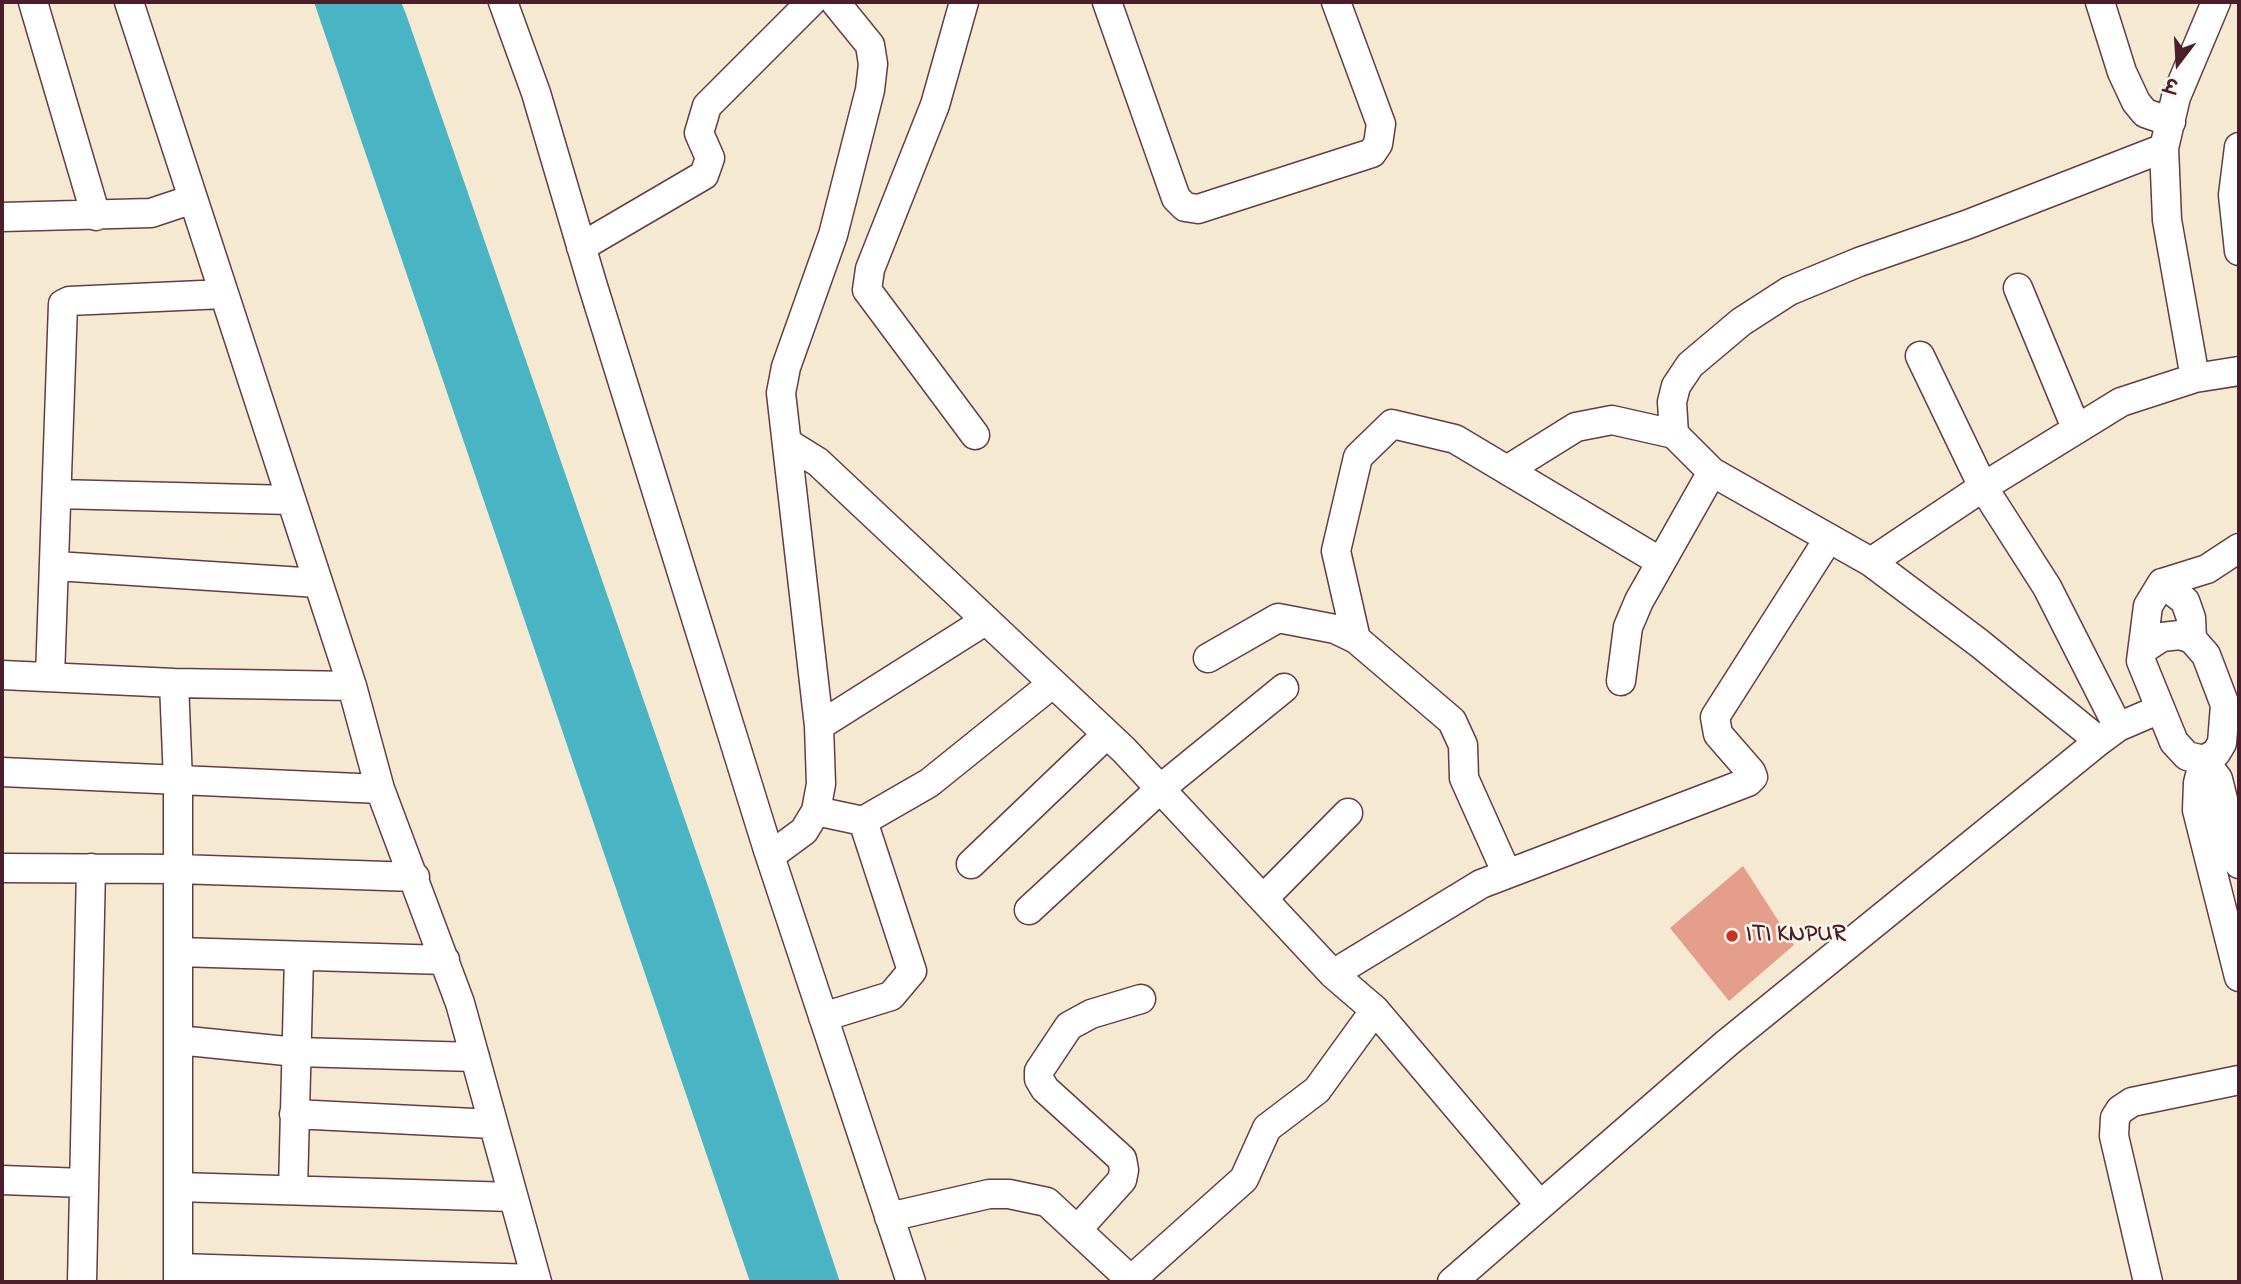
<!DOCTYPE html>
<html>
<head>
<meta charset="utf-8">
<style>
  body { margin:0 }
  #map { position:relative; width:2241px; height:1284px; overflow:hidden; background:#f5e9d2; font-family:"Indie Flower","Playpen Sans Deva",sans-serif }
  canvas { display:block }
  .frame { position:absolute; inset:0; border:4px solid #4a1f2b; pointer-events:none }
  .north { position:absolute; left:2143px; top:28px; width:70px; height:70px; -webkit-text-stroke:5px #fbf7ec; paint-order:stroke; rotate:197deg; font-size:19px; font-weight:700; line-height:28px; text-align:center; color:#4a1f2b }
  .north::after { content:''; display:block; margin:auto; width:24px; height:32px; background:#4a1f2b; clip-path:polygon(50% 0,100% 100%,50% 72%,0 100%) }
</style>
</head>
<body>
<div id="map">
<canvas width="2241" height="1284"></canvas>
<div class="frame"></div>
<div class="north">उ</div>
</div>
<script>
const c = document.querySelector('canvas').getContext('2d');
c.lineJoin = 'round';
function paint(path, color) {
  c.fillStyle = color;
  c.fill(path, 'evenodd');
}
function shape(rows) {
  const path = new Path2D();
  for (const r of rows) {
    path.moveTo(r[0], r[1]);
    for (let i = 2; i < r.length; i += 2) path.lineTo(r[i], r[i + 1]);
  }
  return path;
}
function stroke(path, color, width, dash) {
  c.strokeStyle = color;
  c.lineWidth = width;
  c.lineCap = dash ? 'butt' : 'round';
  c.setLineDash(dash || []);
  c.stroke(path);
}
function drawText(font, color, halo, rows, align = 'center') {
  c.font = font + ' "Indie Flower",sans-serif';
  c.lineWidth = 5;
  c.setLineDash([]);
  c.textBaseline = 'middle';
  c.strokeStyle = halo;
  c.fillStyle = color;
  for (const [text, x, y, turn = 0] of rows) {
    c.save();
    c.translate(x, y);
    c.rotate((+turn || 0) * Math.PI / 180);
    c.textAlign = isNaN(turn) ? turn : align;
    if (halo) c.strokeText(text, 0, 0);
    c.fillText(text, 0, 0);
    c.restore();
  }
}
paint(shape([
  [314,2,401,2,406,14,710,892,840,1282,750,1282]
]), '#48b4c4');
paint(shape([
  [1743,866,1794,945,1729,1001,1670,928]
]), '#e49e8b');
const minor = shape([
  [33,2,96,216],
  [129,2,352,686,380,789,460,1003,537,1282],
  [503,2,536,93,592,283,768,850,911,1282],
  [964,2,935,105,870,269,867,290,975,435],
  [1107,2,1176,198,1185,207,1198,209,1372,153,1378,144,1381,124,1336,2],
  [2100,2,2122,72,2136,102,2145,113,2171,122],
  [2239,147,2233,195,2239,251],
  [2,217,151,213,193,199],
  [581,247,704,175,710,158,699,133,707,106,811,2],
  [2018,288,2076,428],
  [1920,356,1983,487,2047,587,2118,727],
  [2195,378,2167,220,2164,148,2176,97,2216,2],
  [1674,434,1672,402,1676,386,1690,365,1741,322,1789,291,1859,262,1966,225,2164,148],
  [789,444,818,462,1124,750,1333,974,1375,1010,1540,1205],
  [1507,470,1576,427,1612,420,1674,434,1712,472,1871,562,1979,643,2099,741],
  [57,494,291,500],
  [2239,548,2207,569,2162,583,2148,606,2141,661,2174,742,2187,756,2204,760,2218,779,2239,864],
  [1871,562,1983,487,2121,402,2195,378,2239,371],
  [56,566,318,583],
  [2162,583,2185,601,2191,618,2192,639],
  [1356,639,1336,551,1358,457,1392,424,1455,439,1661,562],
  [2145,648,2162,637,2180,635,2192,639,2206,655,2225,705,2222,743,2216,753,2204,760,2198,783,2197,810,2239,977],
  [1208,658,1278,618,1335,629,1356,639,1452,721,1463,745,1464,778,1507,874],
  [2,675,174,683,352,686],
  [50,677,63,304,69,301,224,294],
  [1621,681,1628,627,1639,601,1712,472],
  [174,683,178,781,178,1282],
  [819,726,985,621],
  [2,772,380,789],
  [816,811,863,821,929,783,1052,684],
  [770,856,804,831,816,811,821,784,819,726,781,393,786,367,833,235,870,90,873,64,870,45,835,2],
  [971,864,1107,734],
  [2,868,178,869,415,877],
  [1263,899,1348,813],
  [1029,910,1160,789,1284,688],
  [178,952,445,960],
  [1333,974,1481,884,1748,782,1753,777,1751,772,1718,734,1715,717,1829,538],
  [823,1017,891,996,912,971,863,821],
  [178,1040,296,1052,475,1057],
  [294,1114,493,1124],
  [2,1180,84,1183],
  [178,1187,513,1197],
  [293,1190,299,956],
  [889,1217,989,1194,1009,1194,1047,1202,1133,1282],
  [1077,1230,1122,1180,1124,1170,1122,1159,1045,1089,1039,1079,1039,1071,1069,1026,1091,1014,1141,999],
  [178,1268,536,1279],
  [1131,1280,1244,1179,1267,1128,1317,1090,1375,1010],
  [82,1282,91,868],
  [1452,1282,1727,1043,2099,741,2118,727,2160,709],
  [2148,1282,2114,1136,2115,1118,2120,1110,2132,1102,2239,1080]
]);
stroke(minor, '#643d44', 31);
stroke(minor, '#fff', 28);
for (const [x, y, r, color] of [
  [1732,936,7,"#c8321e"]
]) {
  const dot = new Path2D();
  dot.arc(x, y, r, 0, 2 * Math.PI);
  c.fillStyle = color;
  c.fill(dot);
  stroke(dot, '#fbf7ec', 2.5);
}
drawText('bold 24px', '#4a1f2b', '#fbf7ec', [
  ["ITI KNPUR",1746,936]
], 'left');
</script>
</body>
</html>
